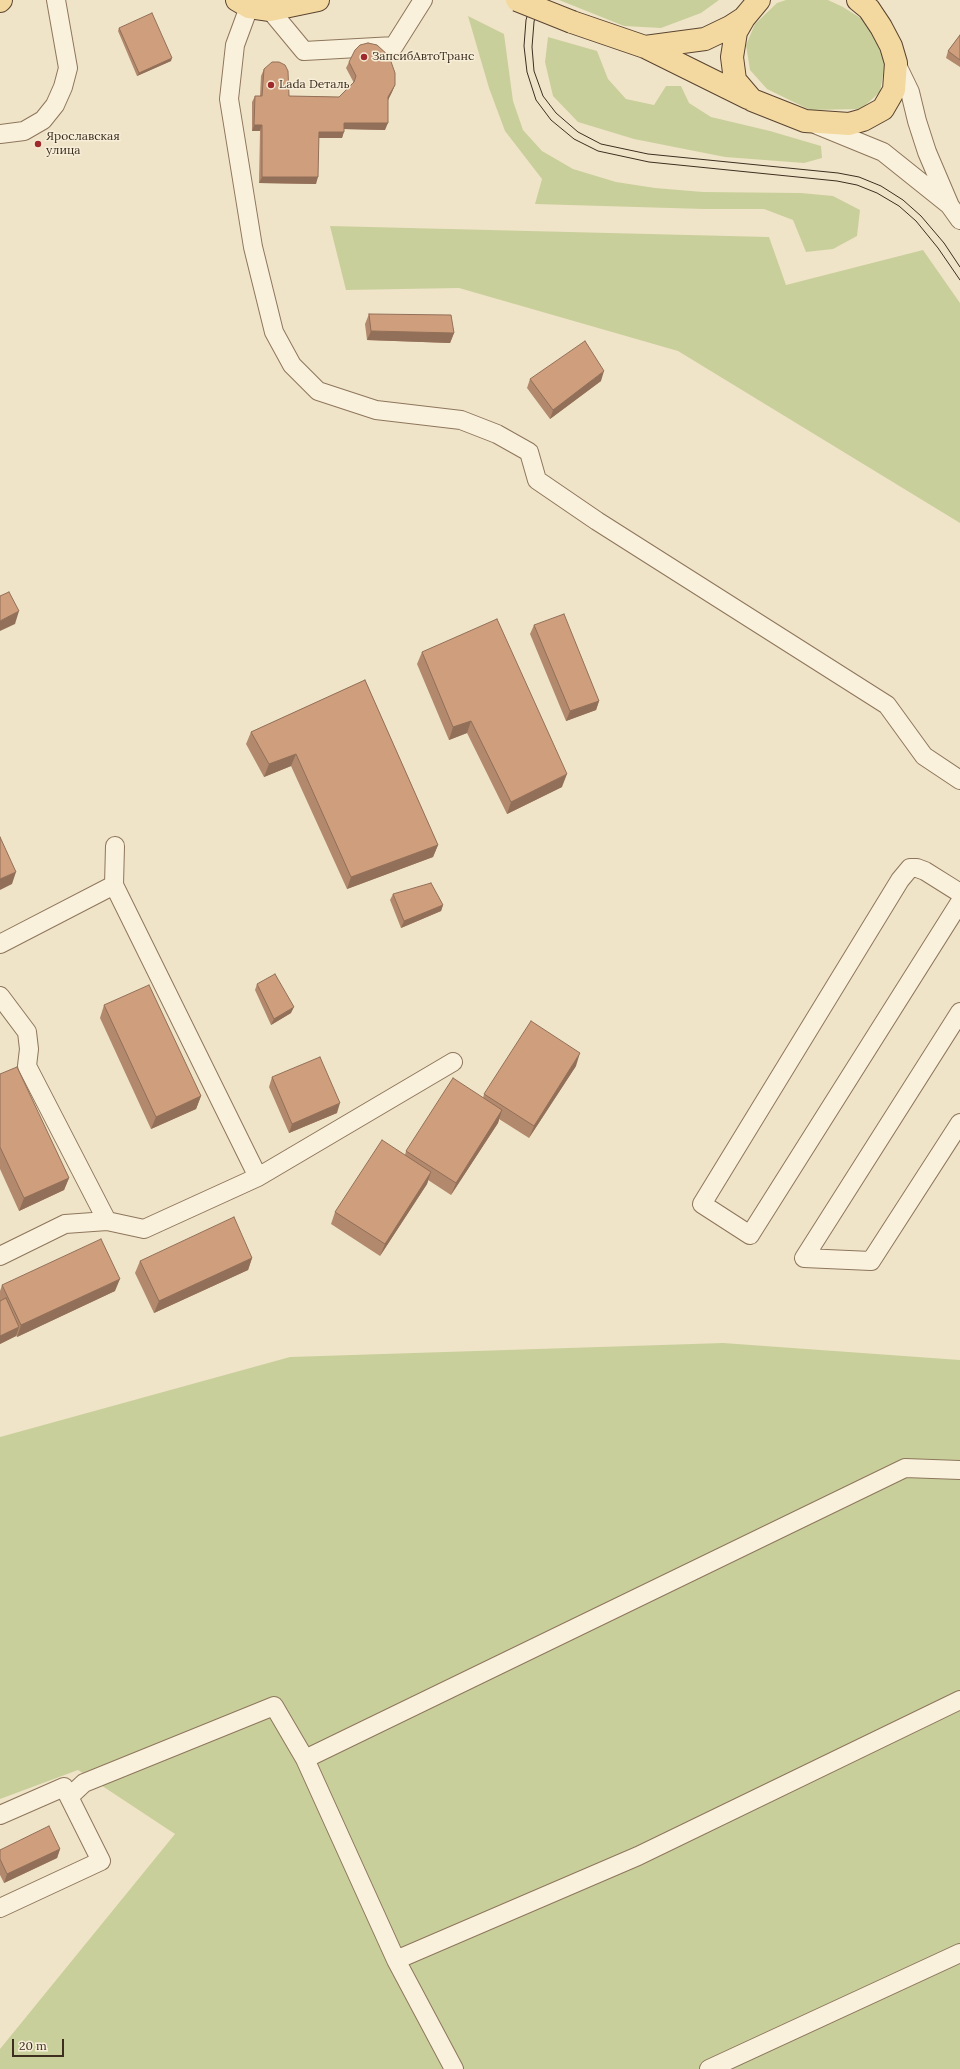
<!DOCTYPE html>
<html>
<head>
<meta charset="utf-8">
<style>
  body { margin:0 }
  #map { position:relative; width:960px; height:2069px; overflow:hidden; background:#f0e4c8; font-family:Lora,serif }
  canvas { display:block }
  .scale { position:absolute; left:12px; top:2039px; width:52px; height:18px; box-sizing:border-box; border:2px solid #3d2e20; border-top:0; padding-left:5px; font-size:12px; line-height:14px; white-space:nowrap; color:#3d2e20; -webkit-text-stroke:3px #f7eed8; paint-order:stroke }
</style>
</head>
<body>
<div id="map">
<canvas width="960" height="2069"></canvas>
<div class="scale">20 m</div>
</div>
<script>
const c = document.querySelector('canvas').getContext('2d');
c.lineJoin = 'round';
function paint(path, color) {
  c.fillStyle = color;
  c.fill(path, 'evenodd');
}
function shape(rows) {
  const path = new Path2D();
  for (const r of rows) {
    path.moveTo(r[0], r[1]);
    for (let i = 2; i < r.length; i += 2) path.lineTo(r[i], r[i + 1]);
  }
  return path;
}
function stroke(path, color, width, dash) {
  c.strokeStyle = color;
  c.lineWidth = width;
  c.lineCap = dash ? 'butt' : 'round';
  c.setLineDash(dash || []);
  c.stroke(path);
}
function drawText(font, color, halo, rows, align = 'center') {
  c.font = font + ' Lora,serif';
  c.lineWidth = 3;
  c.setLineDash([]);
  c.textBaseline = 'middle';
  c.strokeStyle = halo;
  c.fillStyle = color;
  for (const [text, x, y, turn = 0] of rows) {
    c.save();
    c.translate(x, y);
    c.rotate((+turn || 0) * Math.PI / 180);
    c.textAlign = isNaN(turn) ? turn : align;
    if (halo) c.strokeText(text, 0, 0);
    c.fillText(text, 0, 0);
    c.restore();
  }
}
paint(shape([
  [559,0,719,0,701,13,661,28,624,26],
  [786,0,828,0,843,7,862,19,874,37,885,62,880,92,861,109,810,110,767,89,750,70,746,45,755,24,777,3],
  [468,16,504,34,513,101,523,130,542,151,573,169,616,182,655,188,703,192,801,193,833,196,860,210,857,236,833,249,806,252,793,220,764,209,704,209,535,204,542,179,505,131,489,88],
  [548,37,597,51,608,79,626,99,654,105,666,86,681,86,689,103,711,117,770,131,821,146,822,158,804,163,725,157,634,139,578,122,553,96,545,62],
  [330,226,769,237,786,285,923,250,960,303,960,523,678,351,459,288,346,290],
  [723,1343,960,1360,960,2069,0,2069,0,2049,175,1834,78,1770,0,1799,0,1437,290,1357]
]), '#c9cf9b');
const minor = shape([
  [249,7,235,45,229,99,253,247,274,332,292,365,318,391,376,410,461,420,497,434,529,452,537,480,597,521,887,705,924,756,960,780],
  [270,10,304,51,394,46,423,0],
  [896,63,910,92,917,121,927,152,950,206,960,220],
  [817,125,883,152,948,204],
  [0,134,24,131,43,120,55,105,63,87,68,68,56,0],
  [114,885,258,1177,453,1062],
  [960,893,925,871,917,868,910,868,900,880,702,1204,750,1235,960,902],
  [0,944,114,885,115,846],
  [0,996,27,1032,29,1049,27,1066,107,1221],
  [960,1012,804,1258,871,1261,960,1123],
  [0,1256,65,1224,107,1221,144,1229,258,1177],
  [305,1759,905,1468,960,1470],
  [69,1797,84,1783,274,1706,305,1759,396,1960,454,2069],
  [0,1815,64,1787,101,1861,0,1908],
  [396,1960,638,1856,960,1700],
  [709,2069,960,1953]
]);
const major = shape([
  [237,0,249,7,270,10,318,0],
  [759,0,744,18,736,32,732,57,735,80,752,100,805,121,849,124,863,120,883,109,894,90,896,63,891,46,881,27,869,9,858,0],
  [0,1,1,0],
  [572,22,645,47,748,98],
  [645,47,705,39,730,27,744,18]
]);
stroke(minor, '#8d765c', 20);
stroke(major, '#5b4430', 24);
stroke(minor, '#faf1dc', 18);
stroke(major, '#f3d9a0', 22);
stroke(shape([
  [532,0,526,20,524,46,527,72,536,100,551,120,574,139,598,151,649,162,837,181,857,185,877,193,899,206,916,221,938,248,960,280],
  [539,0,534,22,532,47,534,71,543,96,556,113,578,132,601,144,648,154,838,173,859,177,881,186,903,200,921,216,944,243,960,267]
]), '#3d2e20', 1);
const majorBridge = shape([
  [517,0,572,22]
]);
stroke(majorBridge, '#5b4430', 24, []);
stroke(majorBridge, '#f3d9a0', 22);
paint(shape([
  [119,28,171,61,137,76,118,31],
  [960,35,960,67,946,58,948,51],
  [349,62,395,85,392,92,388,100,385,130,344,129,342,138,319,138,316,184,259,183,260,131,252,131,252,102,255,96,260,96,261,76,264,69,289,96,339,97,354,83,346,68],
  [369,314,454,333,450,343,367,340,365,324],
  [530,379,601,381,550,419,527,388],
  [534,625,599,701,596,710,566,721,530,634],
  [422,652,562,787,507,814,467,733,449,740,417,664],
  [365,680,438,845,433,857,347,889,291,766,264,777,246,744,251,732],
  [393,894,443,905,441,911,401,928,390,900],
  [257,984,291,1013,271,1025,255,990],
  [104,1005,201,1096,196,1109,151,1129,100,1018],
  [576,1066,529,1138,499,1119,498,1123,451,1195,428,1180,427,1184,380,1256,331,1224,335,1212,405,1155,406,1151,483,1098,484,1094],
  [0,1074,69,1178,64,1190,19,1211,0,1169],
  [272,1077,337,1113,289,1133,269,1087],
  [252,1258,248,1270,154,1313,135,1273,140,1261],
  [2,1285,115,1291,17,1337,16,1335,16,1336,0,1344,0,1291],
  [60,1849,57,1858,4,1883,0,1875,0,1850]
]), '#b2896c');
paint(shape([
  [172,58,171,61,137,76,139,73],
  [395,85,392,92,386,104,388,97],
  [344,123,388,123,385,130,342,129],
  [254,125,262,125,260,131,252,131],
  [319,132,344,132,342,138,316,138],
  [262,177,318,177,316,184,259,183],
  [371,331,454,333,450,343,367,340],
  [604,371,601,381,550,419,553,410],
  [19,611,15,624,0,631,0,621],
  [599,701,596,710,566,721,570,711],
  [471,721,467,733,449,740,453,727],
  [296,754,291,766,264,777,269,764],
  [567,774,562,787,507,814,511,802],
  [438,845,433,857,347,889,351,877],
  [16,872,12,884,0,890,0,879],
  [443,905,441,911,401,928,404,921],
  [294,1007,291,1013,271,1025,274,1019],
  [580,1053,576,1066,529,1138,534,1126],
  [201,1096,196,1109,151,1129,156,1117],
  [340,1103,337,1113,289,1133,292,1124],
  [502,1110,498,1123,451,1195,456,1183],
  [431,1172,427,1184,380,1256,385,1244],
  [69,1178,64,1190,19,1211,24,1198],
  [252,1258,248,1270,154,1313,159,1301],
  [120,1279,115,1291,17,1337,21,1325],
  [19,1327,16,1336,0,1344,0,1336],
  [60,1849,57,1858,4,1883,7,1874]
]), '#916f58');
const building = shape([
  [152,13,172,58,139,73,119,28,152,13],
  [960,35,960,60,948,51,960,35],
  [368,43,377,45,389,56,395,73,395,85,388,97,388,123,344,123,344,132,319,132,318,177,262,177,262,125,254,125,255,96,262,96,264,69,272,62,279,62,285,65,288,71,289,96,339,97,354,82,356,76,349,62,355,50,360,45,368,43],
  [369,314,451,315,454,333,371,331,369,314],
  [585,341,604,371,553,410,530,379,585,341],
  [9,592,19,611,0,621,0,596,9,592],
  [564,614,599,701,570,711,534,625,564,614],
  [497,619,567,774,511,802,471,721,453,727,422,652,497,619],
  [365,680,438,845,351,877,296,754,269,764,251,732,365,680],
  [0,837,16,872,0,879,0,837],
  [431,883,443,905,404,921,393,894,431,883],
  [275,974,294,1007,274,1019,257,984,275,974],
  [149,985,201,1096,156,1117,104,1005,149,985],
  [531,1021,580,1053,534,1126,484,1094,531,1021],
  [320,1057,340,1103,292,1124,272,1077,320,1057],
  [17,1067,69,1178,24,1198,0,1147,0,1074,17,1067],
  [453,1078,502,1110,456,1183,406,1151,453,1078],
  [382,1140,431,1172,385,1244,335,1212,382,1140],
  [234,1217,252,1258,159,1301,140,1261,234,1217],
  [101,1239,120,1279,21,1325,2,1285,101,1239],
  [6,1298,19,1327,0,1336,0,1301,6,1298],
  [49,1826,60,1849,7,1874,0,1859,0,1850,49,1826]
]);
paint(building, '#cf9f7d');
stroke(building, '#916f58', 1);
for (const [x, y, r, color] of [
  [364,57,4,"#9e2a2b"],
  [271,85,4,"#9e2a2b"],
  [38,144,4,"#9e2a2b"]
]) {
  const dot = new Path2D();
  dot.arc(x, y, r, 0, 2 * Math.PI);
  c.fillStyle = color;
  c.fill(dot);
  stroke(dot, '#f7eed8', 1.5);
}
drawText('12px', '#3d2e20', '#f7eed8', [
  ["ЗапсибАвтоТранс",372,57],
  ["Lada Dеталь",279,85],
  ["Ярославская",46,137],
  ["улица",46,151]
], 'left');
</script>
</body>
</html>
